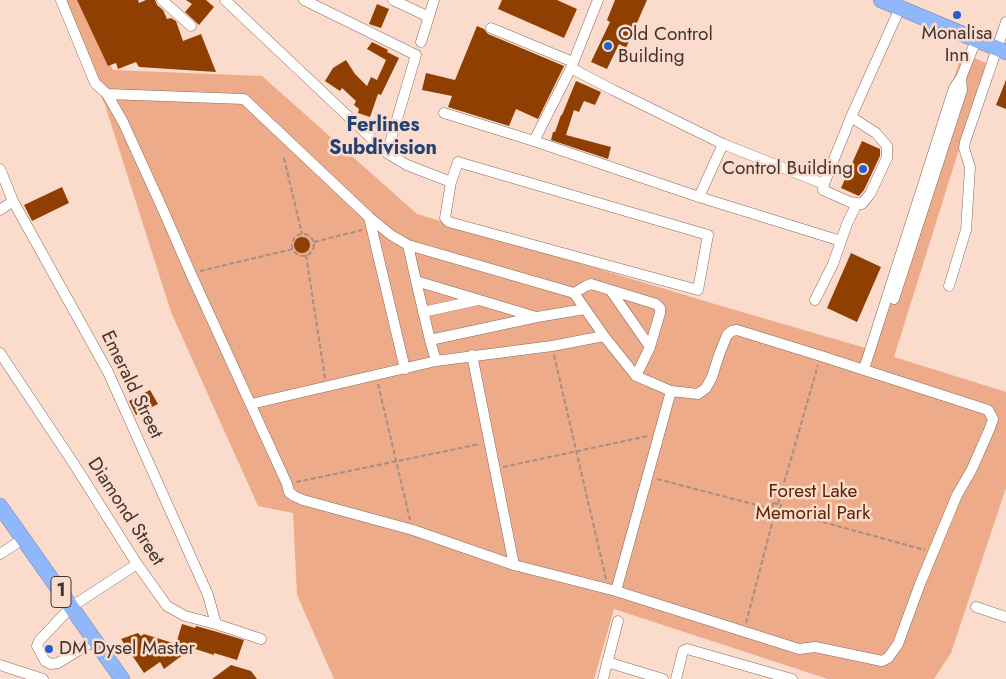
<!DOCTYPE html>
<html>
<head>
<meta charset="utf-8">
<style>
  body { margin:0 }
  canvas { display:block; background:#fbdbcc }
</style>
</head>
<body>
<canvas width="1006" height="679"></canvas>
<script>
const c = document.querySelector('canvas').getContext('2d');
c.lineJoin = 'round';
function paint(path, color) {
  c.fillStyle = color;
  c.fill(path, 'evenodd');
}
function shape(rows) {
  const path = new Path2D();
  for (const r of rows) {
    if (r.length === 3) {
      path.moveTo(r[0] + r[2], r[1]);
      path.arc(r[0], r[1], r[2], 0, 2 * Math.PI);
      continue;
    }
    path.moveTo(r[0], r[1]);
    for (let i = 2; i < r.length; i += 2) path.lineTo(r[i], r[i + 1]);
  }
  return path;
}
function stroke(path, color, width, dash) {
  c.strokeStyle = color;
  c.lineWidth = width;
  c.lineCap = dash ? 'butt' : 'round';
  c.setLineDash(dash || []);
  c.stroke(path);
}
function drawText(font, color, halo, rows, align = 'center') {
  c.font = font + ' Jost,sans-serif';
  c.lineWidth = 5;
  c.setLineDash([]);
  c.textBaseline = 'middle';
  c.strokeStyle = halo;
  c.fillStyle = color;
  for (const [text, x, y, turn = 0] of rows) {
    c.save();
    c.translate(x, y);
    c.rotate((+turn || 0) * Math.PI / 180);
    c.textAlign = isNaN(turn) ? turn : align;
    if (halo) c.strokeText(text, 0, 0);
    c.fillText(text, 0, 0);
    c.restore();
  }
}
paint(shape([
  [57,0,78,0,113,70,262,76,417,214,718,305,869,349,962,53,986,63,894,357,1006,392,1006,488,951,653,934,679,828,679,614,609,594,679,334,679,297,595,293,513,258,506,171,312,105,105]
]), '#eeab89');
paint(shape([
  [77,0,138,0,139,3,146,0,155,0,157,5,163,10,167,19,171,18,176,21,183,41,201,34,216,72,139,67,136,62,118,69,116,63,108,66],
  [186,0,206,0,214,7,199,25,185,12,192,4],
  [502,0,557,0,577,9,564,38,498,9],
  [615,0,647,0,626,48,619,44,607,69,591,62,610,22,607,20],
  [377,4,389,9,381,28,369,24],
  [477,26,484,29,488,34,564,66,538,119,516,109,509,126,448,107,452,96,422,90,426,73,455,80],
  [372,42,388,50,387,52,399,58,381,95,378,94,370,117,358,113,359,109,354,105,356,101,342,88,340,91,325,81,333,68,346,60,355,74,367,86,371,77,377,80,386,60,367,49],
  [1006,80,1006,109,996,105],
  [576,81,601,92,595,105,584,101,579,112,574,110,566,135,611,147,608,159,551,140,553,132,555,132,561,115,562,115],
  [862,141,880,149,880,156,864,190,859,196,841,188],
  [62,187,69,203,32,221,24,205],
  [302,245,8],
  [851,253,881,267,857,322,827,308],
  [150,390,158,404,136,415,129,401],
  [182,624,195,628,196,626,214,631,244,640,237,660,214,653,214,655,192,648,164,669,160,662,144,673,121,639,138,633,141,636,144,634,176,644],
  [231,665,251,671,257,679,212,679]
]), '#903f03');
const minor = shape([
  [61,0,95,83,107,94,123,122,164,212,191,274,287,484,289,492,294,496,303,500,413,530,514,565,616,591,799,649,815,647,882,661,888,658,898,644,920,584,957,495,972,469,990,428,993,419,988,410,821,356,737,330,732,331,727,335,719,355,712,377,706,388,698,394,671,391,636,376,604,336,552,346,436,361,251,404],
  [162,0,191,26],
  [225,0,387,153,407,165,451,182],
  [304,0,416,55,387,153],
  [393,0,429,17],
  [491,28,573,62],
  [421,42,434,0],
  [571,68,613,90,723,144,824,184],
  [107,94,244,99,369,217,391,235,408,245,574,293,604,336],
  [444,113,534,141,699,197,841,241],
  [851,117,876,133,887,146,887,158,870,194,862,204,850,202,823,190,824,184,851,117,900,8],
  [534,141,571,68,598,0],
  [458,162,708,235,698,290,449,222,445,218,451,182,458,162],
  [0,169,13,201,108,372,208,595,216,624],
  [699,197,723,144],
  [0,210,13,201],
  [369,217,405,369],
  [408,245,416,281,430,340,537,317,585,309],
  [416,281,536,317],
  [949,286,966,230,970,167,964,148,965,142,1006,22],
  [611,291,650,347],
  [574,293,586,286,591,284,656,304,660,308,660,313,650,347,636,376],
  [894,299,962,90,961,78],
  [815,300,833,264,847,224,857,203],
  [423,312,478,300],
  [430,340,436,361],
  [0,353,74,464,137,564,167,606,185,616,216,624,261,639],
  [472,355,514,565],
  [864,369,954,88,961,78,976,40],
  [0,554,23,539],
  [616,591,671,391],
  [976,607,1006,617],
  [95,640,58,663,51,664,45,661,37,646,39,641,71,607,137,564],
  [607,662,663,679],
  [0,665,43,679],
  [603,679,618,621],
  [676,679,683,651,687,649,792,679]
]);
const highway = shape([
  [881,0,1006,52],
  [0,506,122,679]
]);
stroke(minor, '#866b5d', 11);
stroke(highway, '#7489b2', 16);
stroke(shape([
  [284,158,302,234],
  [303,245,11],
  [314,242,362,230],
  [306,255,325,378],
  [200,271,293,249],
  [554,355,606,579],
  [378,384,410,520],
  [503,467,648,436],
  [657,479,772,509],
  [296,482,480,444],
  [773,503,781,505,778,517,770,515,773,503],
  [778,504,818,365],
  [779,510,925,550],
  [746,623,774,516]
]), '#a68e83', 2, [5, 2.5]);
stroke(minor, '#fff', 10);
stroke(highway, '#8fb7f9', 15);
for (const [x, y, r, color] of [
  [957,15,5,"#2160cd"],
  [608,46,5,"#2160cd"],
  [863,169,5,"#2160cd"],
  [49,649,5,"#2160cd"]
]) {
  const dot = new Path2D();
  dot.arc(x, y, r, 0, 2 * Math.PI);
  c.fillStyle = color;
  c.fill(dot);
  stroke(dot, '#fbdbcc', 2);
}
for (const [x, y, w] of [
  [61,592,20]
]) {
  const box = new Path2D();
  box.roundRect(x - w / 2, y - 15.5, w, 31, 4);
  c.fillStyle = '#fbdbcc';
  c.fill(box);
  stroke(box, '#41342e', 1);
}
drawText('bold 18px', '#41342e', null, [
  ["1",61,592]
]);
drawText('19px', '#41342e', '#fbdbcc', [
  ["Monalisa",957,34,"center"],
  ["Inn",957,56,"center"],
  ["Old Control",618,35],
  ["Building",618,57],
  ["Control Building",853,169,"right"],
  ["DM Dysel Master",59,649]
], 'left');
drawText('19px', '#41342e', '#fbdbcc', [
  ["Emerald Street",131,385,64],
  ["Diamond Street",125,512,57]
]);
drawText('19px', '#5c2400', '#fbdbcc', [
  ["Forest Lake",813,492],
  ["Memorial Park",813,514]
]);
drawText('bold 20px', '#214177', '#fbdbcc', [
  ["Ferlines",383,126],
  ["Subdivision",383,149]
]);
</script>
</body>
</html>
